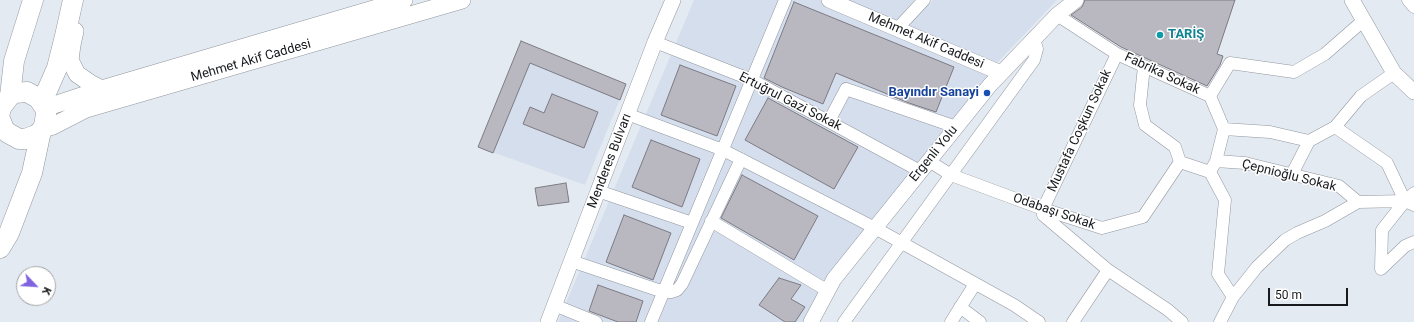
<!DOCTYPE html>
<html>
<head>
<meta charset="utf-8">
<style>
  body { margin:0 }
  #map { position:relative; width:1414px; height:322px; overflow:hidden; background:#e4eaf2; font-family:Roboto,sans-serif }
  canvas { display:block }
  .north { position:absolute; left:16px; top:266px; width:40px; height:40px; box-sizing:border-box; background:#fff; border:1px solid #a2a3a4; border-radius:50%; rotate:115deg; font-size:11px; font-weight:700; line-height:16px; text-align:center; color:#17191c }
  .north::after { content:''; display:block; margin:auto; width:14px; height:18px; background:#8064df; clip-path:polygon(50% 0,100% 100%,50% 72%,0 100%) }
  .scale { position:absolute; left:1268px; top:288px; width:80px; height:18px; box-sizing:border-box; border:2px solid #17191c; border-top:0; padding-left:5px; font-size:12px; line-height:14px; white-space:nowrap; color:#17191c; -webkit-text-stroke:3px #fff; paint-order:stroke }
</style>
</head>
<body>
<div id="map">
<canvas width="1414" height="322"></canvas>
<div class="north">K</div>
<div class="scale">50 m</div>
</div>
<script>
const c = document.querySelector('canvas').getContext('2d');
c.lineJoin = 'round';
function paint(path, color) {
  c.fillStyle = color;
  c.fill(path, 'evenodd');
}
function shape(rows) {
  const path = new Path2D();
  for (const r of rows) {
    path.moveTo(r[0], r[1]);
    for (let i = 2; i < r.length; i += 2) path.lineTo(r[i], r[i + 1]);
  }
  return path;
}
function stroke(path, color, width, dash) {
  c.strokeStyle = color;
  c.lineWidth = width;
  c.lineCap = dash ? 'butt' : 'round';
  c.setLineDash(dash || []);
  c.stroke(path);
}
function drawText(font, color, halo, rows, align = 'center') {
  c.font = font + ' Roboto,sans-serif';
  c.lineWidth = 3;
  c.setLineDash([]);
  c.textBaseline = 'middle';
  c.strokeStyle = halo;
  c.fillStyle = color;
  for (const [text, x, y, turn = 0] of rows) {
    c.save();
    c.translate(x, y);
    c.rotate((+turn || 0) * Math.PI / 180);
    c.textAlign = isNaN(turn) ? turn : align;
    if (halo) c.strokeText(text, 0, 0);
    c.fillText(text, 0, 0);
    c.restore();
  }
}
paint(shape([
  [694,0,829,0,1001,73,834,279,811,322,558,322],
  [849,0,915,0,896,21],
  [933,0,1057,0,997,63,908,25],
  [521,41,626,84,585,185,478,147]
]), '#d5deed');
const building = shape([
  [1085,0,1235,0,1217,54,1223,56,1220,65,1207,86,1121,47,1071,15,1082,7,1085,0],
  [794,2,954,67,936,112,909,103,836,73,823,104,782,87,764,78,794,2],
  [521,41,626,84,620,100,530,63,493,153,478,147,521,41],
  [680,65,736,86,717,136,661,115,680,65],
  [552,94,598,112,584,148,523,124,530,107,544,113,552,94],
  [768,98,858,147,834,189,745,140,768,98],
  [651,140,700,159,682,207,632,187,651,140],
  [742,175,818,216,794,260,721,218,742,175],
  [566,183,569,202,538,206,535,188,566,183],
  [624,215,671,233,653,280,606,262,624,215],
  [779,278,801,285,791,299,805,307,795,322,785,322,759,305,779,278],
  [598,285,643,301,636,322,618,322,589,311,598,285]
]);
paint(building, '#b9b7c0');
stroke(building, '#7d7b83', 1);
const minor = shape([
  [1408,0,1414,7],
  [1057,15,1117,54,1210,96,1224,129,1216,161,1210,172,1225,200,1218,274,1233,297],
  [897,29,924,0],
  [655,42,752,80,920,171],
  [1117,54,1043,209,1043,215,1108,270,1168,310,1182,322],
  [1144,66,1140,105,1145,125,1175,147,1180,162,1210,172],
  [1210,96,1230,63,1294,72,1325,54,1364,20],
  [627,114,723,150,875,228,1014,305,1039,322],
  [829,121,846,89,956,127],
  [1335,127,1387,163,1405,201,1414,205],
  [1224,129,1270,132,1309,141],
  [929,161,951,175,1043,209,1102,228,1143,217,1180,162],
  [1216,161,1245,163,1339,186,1358,202,1405,201],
  [1292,174,1309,141,1335,127,1361,96,1394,73],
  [598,191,692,223],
  [711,221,828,291],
  [571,261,664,292,671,292,677,290,682,284,741,159],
  [1381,269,1382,230,1405,201,1414,193],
  [1381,269,1405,246,1414,242],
  [554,305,596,322],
  [960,307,980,322],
  [651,322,785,0],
  [844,322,1034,60,1037,49,1034,39],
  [951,322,975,284],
  [1073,322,1108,270],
  [1220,322,1233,297,1257,267,1285,240,1297,233,1325,221,1358,202]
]);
const tertiary = shape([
  [829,0,1001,73],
  [1352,0,1394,73,1414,92],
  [548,322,655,42,673,0],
  [811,322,834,279,990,85,1057,15,1076,0]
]);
const secondary = shape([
  [75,31,72,45,70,60,77,74,90,83,102,89],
  [45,108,102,89,404,0],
  [42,129,53,126,86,109,462,0]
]);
const trunk = shape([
  [10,96,14,61,33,0],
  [42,102,57,68,65,36,73,0],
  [0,112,2,106,10,96,15,93,27,92,38,98,45,108,46,114,44,126,41,131,36,135,25,139,19,139,8,133,4,129,0,119],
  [0,248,9,233,32,173,41,131]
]);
stroke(minor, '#92979f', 13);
stroke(tertiary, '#92979f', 16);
stroke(secondary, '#92979f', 18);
stroke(trunk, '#92979f', 21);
stroke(minor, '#fff', 12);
stroke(tertiary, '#fff', 15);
stroke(secondary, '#fff', 17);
stroke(trunk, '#fff', 20);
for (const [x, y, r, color] of [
  [1160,35,4,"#0f9aa8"],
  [987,93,4,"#1a4fb4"]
]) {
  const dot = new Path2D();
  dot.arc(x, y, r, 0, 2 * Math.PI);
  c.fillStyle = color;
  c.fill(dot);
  stroke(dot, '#fff', 1.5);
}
drawText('bold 13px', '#0d838f', '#fff', [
  ["TARİŞ",1168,35]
], 'left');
drawText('13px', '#17191c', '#fff', [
  ["Mehmet Akif Caddesi",926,41,23],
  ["Mehmet Akif Caddesi",251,61,-16],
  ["Fabrika Sokak",1162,74,25],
  ["Ertuğrul Gazi Sokak",790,102,27],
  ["Mustafa Coşkun Sokak",1080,131,-65],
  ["Ergenli Yolu",934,154,-51],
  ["Menderes Bulvarı",610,161,-69],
  ["Çepnioğlu Sokak",1289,176,14],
  ["Odabaşı Sokak",1054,212,19]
]);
drawText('bold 13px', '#164399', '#fff', [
  ["Bayındır Sanayi",979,93]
], 'right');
</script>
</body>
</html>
